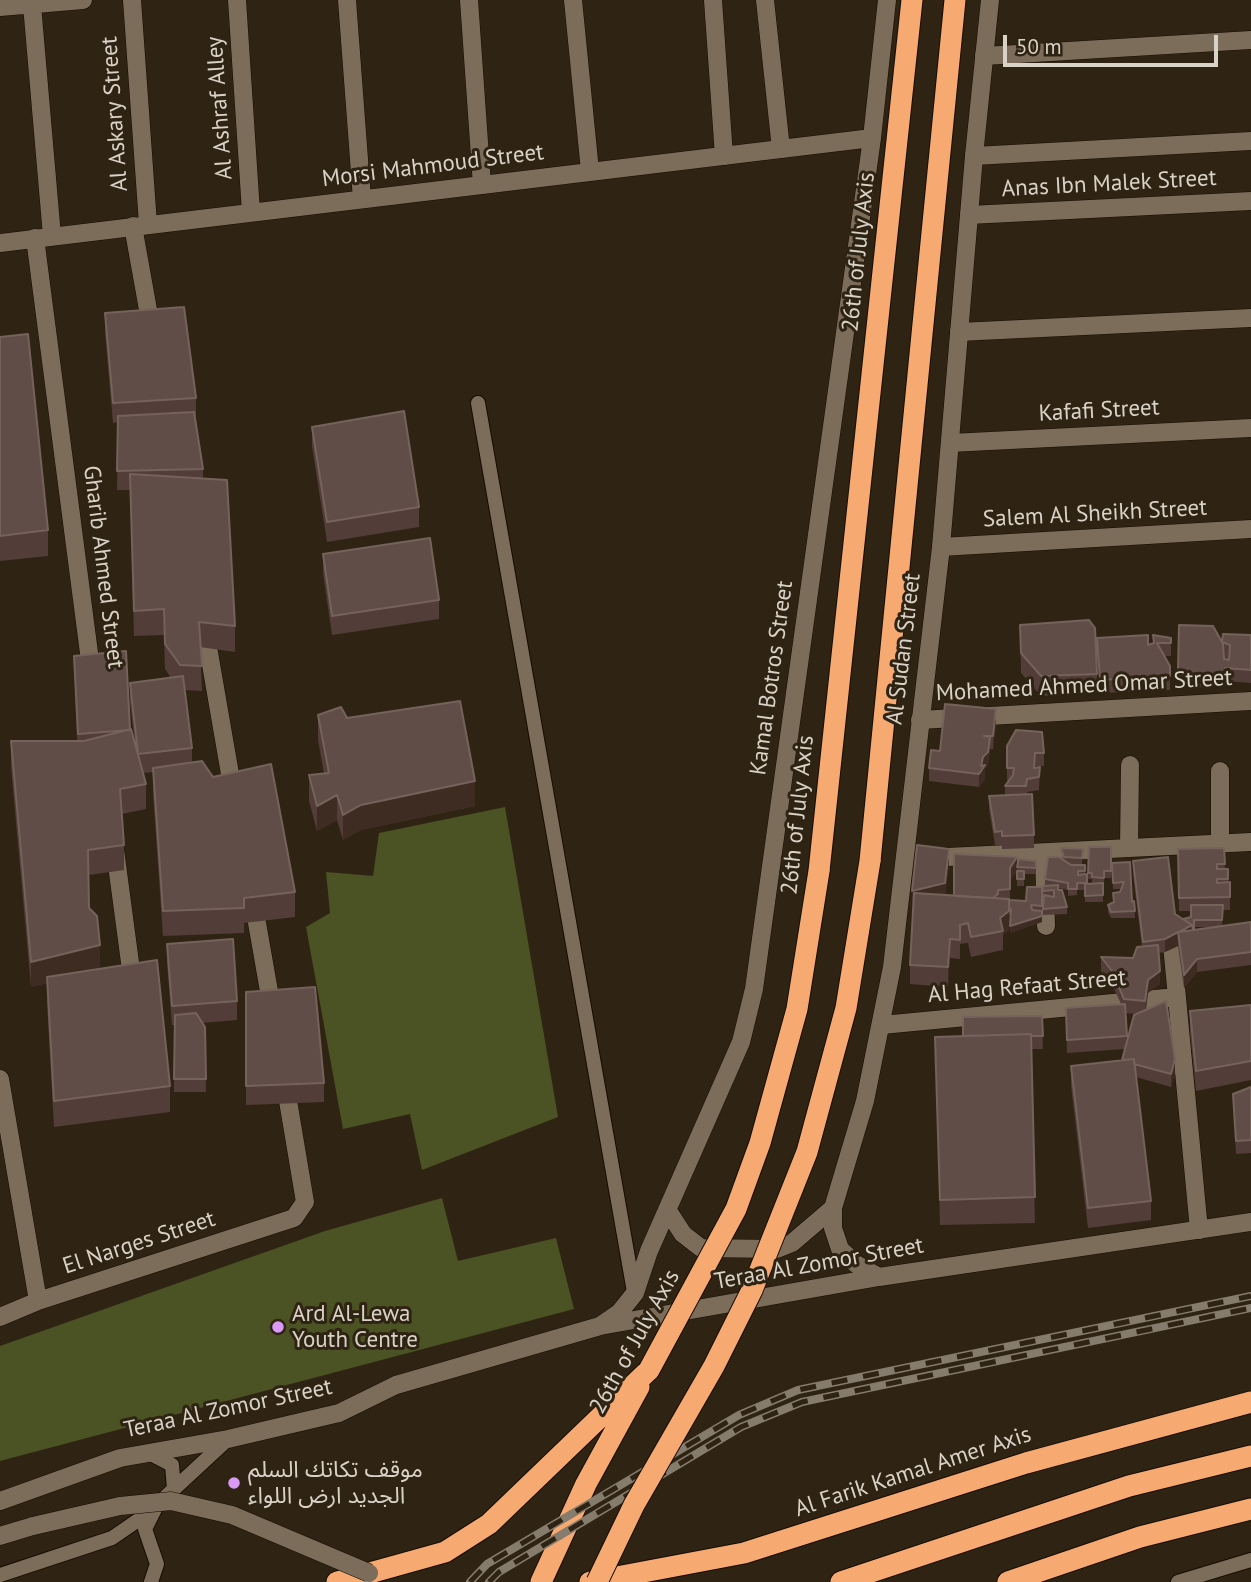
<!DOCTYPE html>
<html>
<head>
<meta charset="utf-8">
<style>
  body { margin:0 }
  #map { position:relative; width:1251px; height:1582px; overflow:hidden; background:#2f2413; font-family:"PT Sans",sans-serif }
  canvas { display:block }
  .scale { position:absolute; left:1003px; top:35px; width:215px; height:32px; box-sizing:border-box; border:4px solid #d9d2c7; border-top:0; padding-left:9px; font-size:21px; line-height:24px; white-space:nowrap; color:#d9d2c7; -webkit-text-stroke:5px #2f2413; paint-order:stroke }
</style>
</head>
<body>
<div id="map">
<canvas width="1251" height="1582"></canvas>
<div class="scale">50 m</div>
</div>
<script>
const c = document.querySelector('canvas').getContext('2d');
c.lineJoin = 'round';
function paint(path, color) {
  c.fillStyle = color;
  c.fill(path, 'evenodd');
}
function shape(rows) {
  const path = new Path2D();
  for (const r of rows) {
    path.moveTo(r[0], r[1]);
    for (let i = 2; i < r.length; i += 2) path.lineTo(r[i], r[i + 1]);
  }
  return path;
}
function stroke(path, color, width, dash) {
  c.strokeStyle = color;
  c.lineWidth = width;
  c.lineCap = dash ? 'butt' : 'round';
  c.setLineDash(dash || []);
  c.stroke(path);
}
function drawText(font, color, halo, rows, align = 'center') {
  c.font = font + ' "PT Sans","Noto Sans Arabic",sans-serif';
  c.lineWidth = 6;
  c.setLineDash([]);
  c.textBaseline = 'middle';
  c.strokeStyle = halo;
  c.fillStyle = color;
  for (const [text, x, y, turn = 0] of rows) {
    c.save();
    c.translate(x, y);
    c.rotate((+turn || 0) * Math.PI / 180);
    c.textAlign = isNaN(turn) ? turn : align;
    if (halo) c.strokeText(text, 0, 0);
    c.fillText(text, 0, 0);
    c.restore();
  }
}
paint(shape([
  [505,807,558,1117,422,1170,410,1114,343,1129,306,927,330,913,326,872,373,876,379,833],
  [442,1198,458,1261,556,1238,574,1309,0,1461,0,1346,325,1231]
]), '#4b5223');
const lane = shape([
  [478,403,634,1292],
  [149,1453,172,1465,174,1489],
  [0,1575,112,1538,147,1514,228,1439],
  [151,1582,157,1564,145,1529,155,1509],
  [1178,1582,1251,1560]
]);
const street = shape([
  [132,0,148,224],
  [237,0,251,212],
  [347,0,362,199],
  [469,0,482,185],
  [573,0,590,171],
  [713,0,724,156],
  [765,0,781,149],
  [32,5,52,236],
  [0,7,83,0],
  [984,56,1251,40],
  [974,156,1251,141],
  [969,215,1251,201],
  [133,226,152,332],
  [35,238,92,676],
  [959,332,1251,318],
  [950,443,1251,428],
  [941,547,1251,529],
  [204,624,234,797],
  [920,720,1251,701],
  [1220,843,1220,771],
  [1129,848,1130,765],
  [115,850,133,985],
  [1044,853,1046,926],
  [927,858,1251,842],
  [253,900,273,1014],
  [1172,945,1199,1230],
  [882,1025,1176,997],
  [0,1079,38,1301],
  [0,1317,38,1301,294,1218,305,1202,285,1083]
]);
const secondary = shape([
  [0,243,872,138],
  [668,1211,683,1234,701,1248,777,1249,792,1243,833,1208],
  [879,1277,856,1264,840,1249,833,1228,833,1208,865,1101,892,967,941,547,974,156,990,0],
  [600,1326,619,1313,635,1293,649,1251,741,1042,754,989,872,138,887,0],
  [0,1501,120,1458,228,1439,339,1413,396,1385,600,1326,879,1277,1251,1222],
  [0,1536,33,1526]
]);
const highway = shape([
  [870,861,955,0],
  [819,871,912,0],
  [337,1582,445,1552,489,1524,649,1370],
  [541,1582,586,1484,639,1387],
  [590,1582,744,1553,1026,1463,1251,1402],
  [841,1582,1129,1486,1251,1456],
  [1008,1582,1140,1537,1251,1509]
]);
stroke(lane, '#170c01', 16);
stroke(street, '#170c01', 19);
stroke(secondary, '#170c01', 19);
stroke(highway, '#170c01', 23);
stroke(lane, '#7b6d5a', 14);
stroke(street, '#7b6d5a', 18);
stroke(secondary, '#7b6d5a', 18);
stroke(highway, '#f7a972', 21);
const rail = shape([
  [470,1582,487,1564,739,1415,798,1390,1251,1296],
  [489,1582,499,1572,741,1427,802,1402,1251,1308]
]);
stroke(rail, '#857c6e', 8);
stroke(rail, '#2f2413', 5, [16]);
const secondaryBridge = shape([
  [33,1526,120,1506,171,1501,232,1515,369,1573]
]);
const highwayBridge = shape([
  [649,1370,736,1209,760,1143,797,1009,819,871],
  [597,1582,634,1505,714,1366,752,1290,807,1152,846,1008,870,861]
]);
stroke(secondaryBridge, '#170c01', 19, []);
stroke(highwayBridge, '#170c01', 23, []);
stroke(secondaryBridge, '#7b6d5a', 18);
stroke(highwayBridge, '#f7a972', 21);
paint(shape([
  [105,313,196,398,196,417,195,417,203,469,203,478,235,626,235,652,200,647,202,691,185,690,192,748,192,763,295,892,295,917,244,923,244,933,163,936,153,793,153,772,143,773,146,784,146,809,122,814,124,845,124,870,89,875,89,908,100,969,170,1086,170,1112,54,1127,47,1002,47,983,31,987,11,767,11,741,77,741,74,656,130,730,135,742,130,703,130,683,171,678,165,669,164,635,134,636,130,490,117,490,118,422,113,423,105,332],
  [0,337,48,530,48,556,0,561],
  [312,427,419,507,419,527,327,542,312,446],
  [323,554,439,600,439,619,332,635,323,573],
  [1020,625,1097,674,1097,693,1041,696,1021,673],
  [1179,625,1222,642,1223,634,1251,635,1251,683,1225,681,1225,686,1186,688,1178,682],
  [1097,638,1148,645,1171,638,1171,656,1165,656,1170,666,1170,690,1100,693],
  [318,715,347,718,475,806,361,830,343,840,337,820,317,831,309,801,309,775,324,774,318,740],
  [996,722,993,749,990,749,988,765,985,769,985,779,979,787,929,781,929,768,940,751],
  [1007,746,1044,753,1044,766,1035,766,1035,768,1040,767,1039,790,1027,792,1034,835,1034,848,1002,849,1002,845,995,845,989,809,989,796,1005,795,1005,786,1009,781,1007,781],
  [1089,847,1111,847,1111,878,1104,878,1104,884,1103,884,1103,902,1085,902,1085,890,1077,890,1077,895,1068,896,1068,890,1058,888,1067,907,1067,914,1043,915,1043,886,1048,886,1045,885,1045,879,1063,859,1061,848,1083,849,1082,864,1069,864,1071,865,1085,865,1085,874,1087,884,1092,884,1092,879,1088,879],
  [1224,848,1225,869,1228,869,1228,882,1230,882,1230,910,1223,910,1222,926,1251,922,1251,965,1197,972,1184,988,1178,946,1165,952,1159,953,1160,984,1148,993,1146,1010,1175,1072,1171,1087,1136,1077,1151,1201,1151,1220,1088,1228,1071,1086,1071,1066,1122,1060,1125,1049,1067,1053,1066,1008,1121,1004,1112,984,1101,971,1101,957,1133,958,1142,947,1133,874,1133,861,1175,914,1183,919,1191,917,1191,911,1179,911,1178,849],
  [1194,927,1219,927,1194,930],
  [1125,1013,1136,1014,1127,1041],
  [1036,861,1036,874,1024,874,1024,886,1017,886,1017,867],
  [949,862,945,895,954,896,1017,871,1010,880,1010,900,1026,901,1042,887,1042,922,1010,933,1011,916,1009,915,1009,930,1003,935,1003,950,971,957,968,943,960,944,960,959,950,958,948,987,910,984,910,965,914,904,912,904],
  [1130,862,1132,902,1134,901,1135,918,1111,918,1108,912,1108,905,1113,903,1113,893,1120,892,1121,889,1113,889,1112,863],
  [167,944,237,1001,237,1020,202,1023,205,1027,206,1092,174,1092,174,1025,172,1025,167,963],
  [246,992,324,1083,324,1102,246,1105],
  [1251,1005,1251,1080,1196,1091,1190,1031,1190,1011],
  [1042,1016,1043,1049,1031,1049,1035,1223,940,1225,935,1037,963,1036],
  [1251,1087,1251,1153,1236,1154,1233,1094]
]), '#523d38');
paint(shape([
  [996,709,996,722,993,749,993,736],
  [990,737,988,765,985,769,985,779,979,787,979,774,981,766],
  [475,781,475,806,361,830,343,840,343,815,361,805],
  [337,795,337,820,317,831,317,806],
  [949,849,949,862,945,896,912,904,912,891],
  [1017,857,1017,871,1010,881,1010,868],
  [1009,899,1009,930,1003,935,1000,918],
  [1042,911,1042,922,1010,933,1010,926],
  [1192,925,1192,939,1179,932],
  [1178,932,1178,946,1165,952,1165,939],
  [950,939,950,958,948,987,948,967],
  [100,945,100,970,31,987,31,962],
  [1197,959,1197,972,1184,988,1184,975],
  [1160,971,1160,984,1148,993,1145,1015,1148,980],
  [1175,1059,1175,1072,1171,1087,1171,1074]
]), '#3e2c23');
const building = shape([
  [184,307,196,398,113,403,105,313,184,307],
  [28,334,48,530,0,536,0,337,28,334],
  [404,411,419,507,327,522,312,427,404,411],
  [194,412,203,469,117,471,118,416,194,412],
  [130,474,227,480,235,626,199,622,202,666,180,665,165,644,164,609,134,611,130,474],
  [430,538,439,600,332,616,323,554,430,538],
  [1089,620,1095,628,1097,674,1041,676,1021,653,1020,625,1089,620],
  [1179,625,1213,626,1223,644,1224,659,1229,660,1230,645,1222,642,1223,634,1251,635,1251,670,1225,668,1225,673,1186,675,1178,669,1179,625],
  [1148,635,1148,645,1154,643,1153,635,1171,638,1171,643,1157,643,1170,666,1170,676,1100,680,1097,638,1148,635],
  [126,651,130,730,78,734,74,656,126,651],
  [183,676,192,748,138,754,130,683,183,676],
  [460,701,475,781,361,805,343,815,337,795,317,806,309,775,329,773,318,715,341,707,347,718,460,701],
  [945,704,996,709,993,736,984,736,990,737,988,752,983,757,981,766,985,765,979,774,929,768,931,750,940,751,945,704],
  [131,729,146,784,120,789,124,845,88,850,89,908,97,916,100,945,31,962,11,741,84,741,131,729],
  [1016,730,1042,732,1044,753,1035,753,1034,768,1040,767,1039,777,1027,779,1026,786,1005,786,1013,775,1014,768,1007,768,1007,746,1016,730],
  [202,761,213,777,271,764,295,892,244,898,244,908,163,911,153,768,202,761],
  [1032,794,1034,835,1002,836,1002,831,995,832,989,796,1032,794],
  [917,845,949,849,945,883,912,891,917,845],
  [1089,847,1111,847,1111,871,1104,871,1104,878,1092,877,1092,873,1088,873,1089,847],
  [1061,848,1083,849,1082,858,1064,857,1061,848],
  [1224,848,1225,864,1217,864,1217,869,1228,869,1228,879,1217,879,1217,883,1230,882,1230,897,1179,898,1178,849,1224,848],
  [954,854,1017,857,1010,868,1010,889,998,890,998,894,993,898,954,896,954,854],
  [1048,857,1059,857,1071,865,1085,865,1085,871,1078,871,1078,875,1087,874,1087,883,1077,883,1077,889,1068,889,1068,883,1045,879,1048,857],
  [1168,857,1175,914,1192,925,1179,932,1251,922,1251,952,1197,959,1184,975,1178,932,1165,939,1143,942,1133,861,1168,857],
  [1019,859,1036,861,1036,868,1017,867,1019,859],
  [1130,862,1132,902,1134,901,1135,911,1111,912,1108,905,1114,902,1113,893,1120,892,1124,882,1113,883,1112,863,1130,862],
  [1017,871,1024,871,1024,879,1017,879,1017,871],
  [1103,883,1103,895,1085,896,1085,884,1103,883],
  [1058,885,1058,890,1062,890,1067,907,1043,909,1044,895,1054,897,1054,890,1043,891,1043,886,1058,885],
  [1027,887,1042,887,1042,906,1031,905,1032,910,1042,911,1042,916,1010,926,1011,909,1009,908,1009,900,1026,901,1027,887],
  [914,893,1009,899,1009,911,1000,918,1003,931,971,937,968,923,960,925,960,940,950,939,948,967,910,965,914,893],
  [1191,905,1223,905,1222,920,1194,920,1194,930,1193,930,1192,925,1183,919,1191,917,1191,905],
  [233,939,237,1001,172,1006,167,944,233,939],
  [1158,945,1160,971,1148,980,1145,1001,1124,999,1112,971,1101,957,1133,958,1137,947,1158,945],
  [157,960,170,1086,54,1101,47,977,157,960],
  [315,987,324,1083,246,1086,246,992,315,987],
  [1166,1001,1175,1059,1171,1074,1134,1064,1134,1059,1122,1060,1134,1015,1166,1001],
  [1125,1004,1127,1036,1067,1040,1066,1008,1125,1004],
  [1251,1005,1251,1061,1196,1071,1190,1011,1251,1005],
  [196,1013,205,1027,206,1079,174,1079,175,1015,196,1013],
  [1042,1016,1043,1036,1031,1036,1031,1034,963,1036,963,1017,1042,1016],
  [1031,1034,1035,1197,940,1200,935,1037,1031,1034],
  [1134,1059,1151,1201,1088,1208,1071,1066,1134,1059],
  [1251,1087,1251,1140,1236,1141,1233,1094,1251,1087]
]);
paint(building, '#614d47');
stroke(building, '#74625b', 2);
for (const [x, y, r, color] of [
  [278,1327,7,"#da9af7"],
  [234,1483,7,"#da9af7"]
]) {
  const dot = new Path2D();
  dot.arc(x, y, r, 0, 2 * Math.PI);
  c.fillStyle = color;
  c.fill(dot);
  stroke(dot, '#2f2413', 2.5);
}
drawText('23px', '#d9d2c7', '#2f2413', [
  ["Al Ashraf Alley",220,108,-94],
  ["Al Askary Street",115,114,-94],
  ["Morsi Mahmoud Street",433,166,-7],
  ["Anas Ibn Malek Street",1109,184,-3],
  ["26th of July Axis",859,252,-84],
  ["Kafafi Street",1099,411,-3],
  ["Salem Al Sheikh Street",1095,514,-3],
  ["Gharib Ahmed Street",103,567,83],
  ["Al Sudan Street",904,649,-83],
  ["Kamal Botros Street",772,678,-82],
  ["Mohamed Ahmed Omar Street",1084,686,-3],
  ["26th of July Axis",798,815,-84],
  ["Al Hag Refaat Street",1027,987,-5],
  ["El Narges Street",139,1243,-18],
  ["Teraa Al Zomor Street",819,1264,-10],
  ["26th of July Axis",635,1342,-61],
  ["Teraa Al Zomor Street",228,1409,-12],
  ["Al Farik Kamal Amer Axis",913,1472,-18]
]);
drawText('23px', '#d9d2c7', '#2f2413', [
  ["Ard Al-Lewa",292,1314],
  ["Youth Centre",292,1340],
  ["موقف تكاتك السلم",248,1470],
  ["الجديد ارض اللواء",248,1496]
], 'left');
</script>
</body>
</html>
